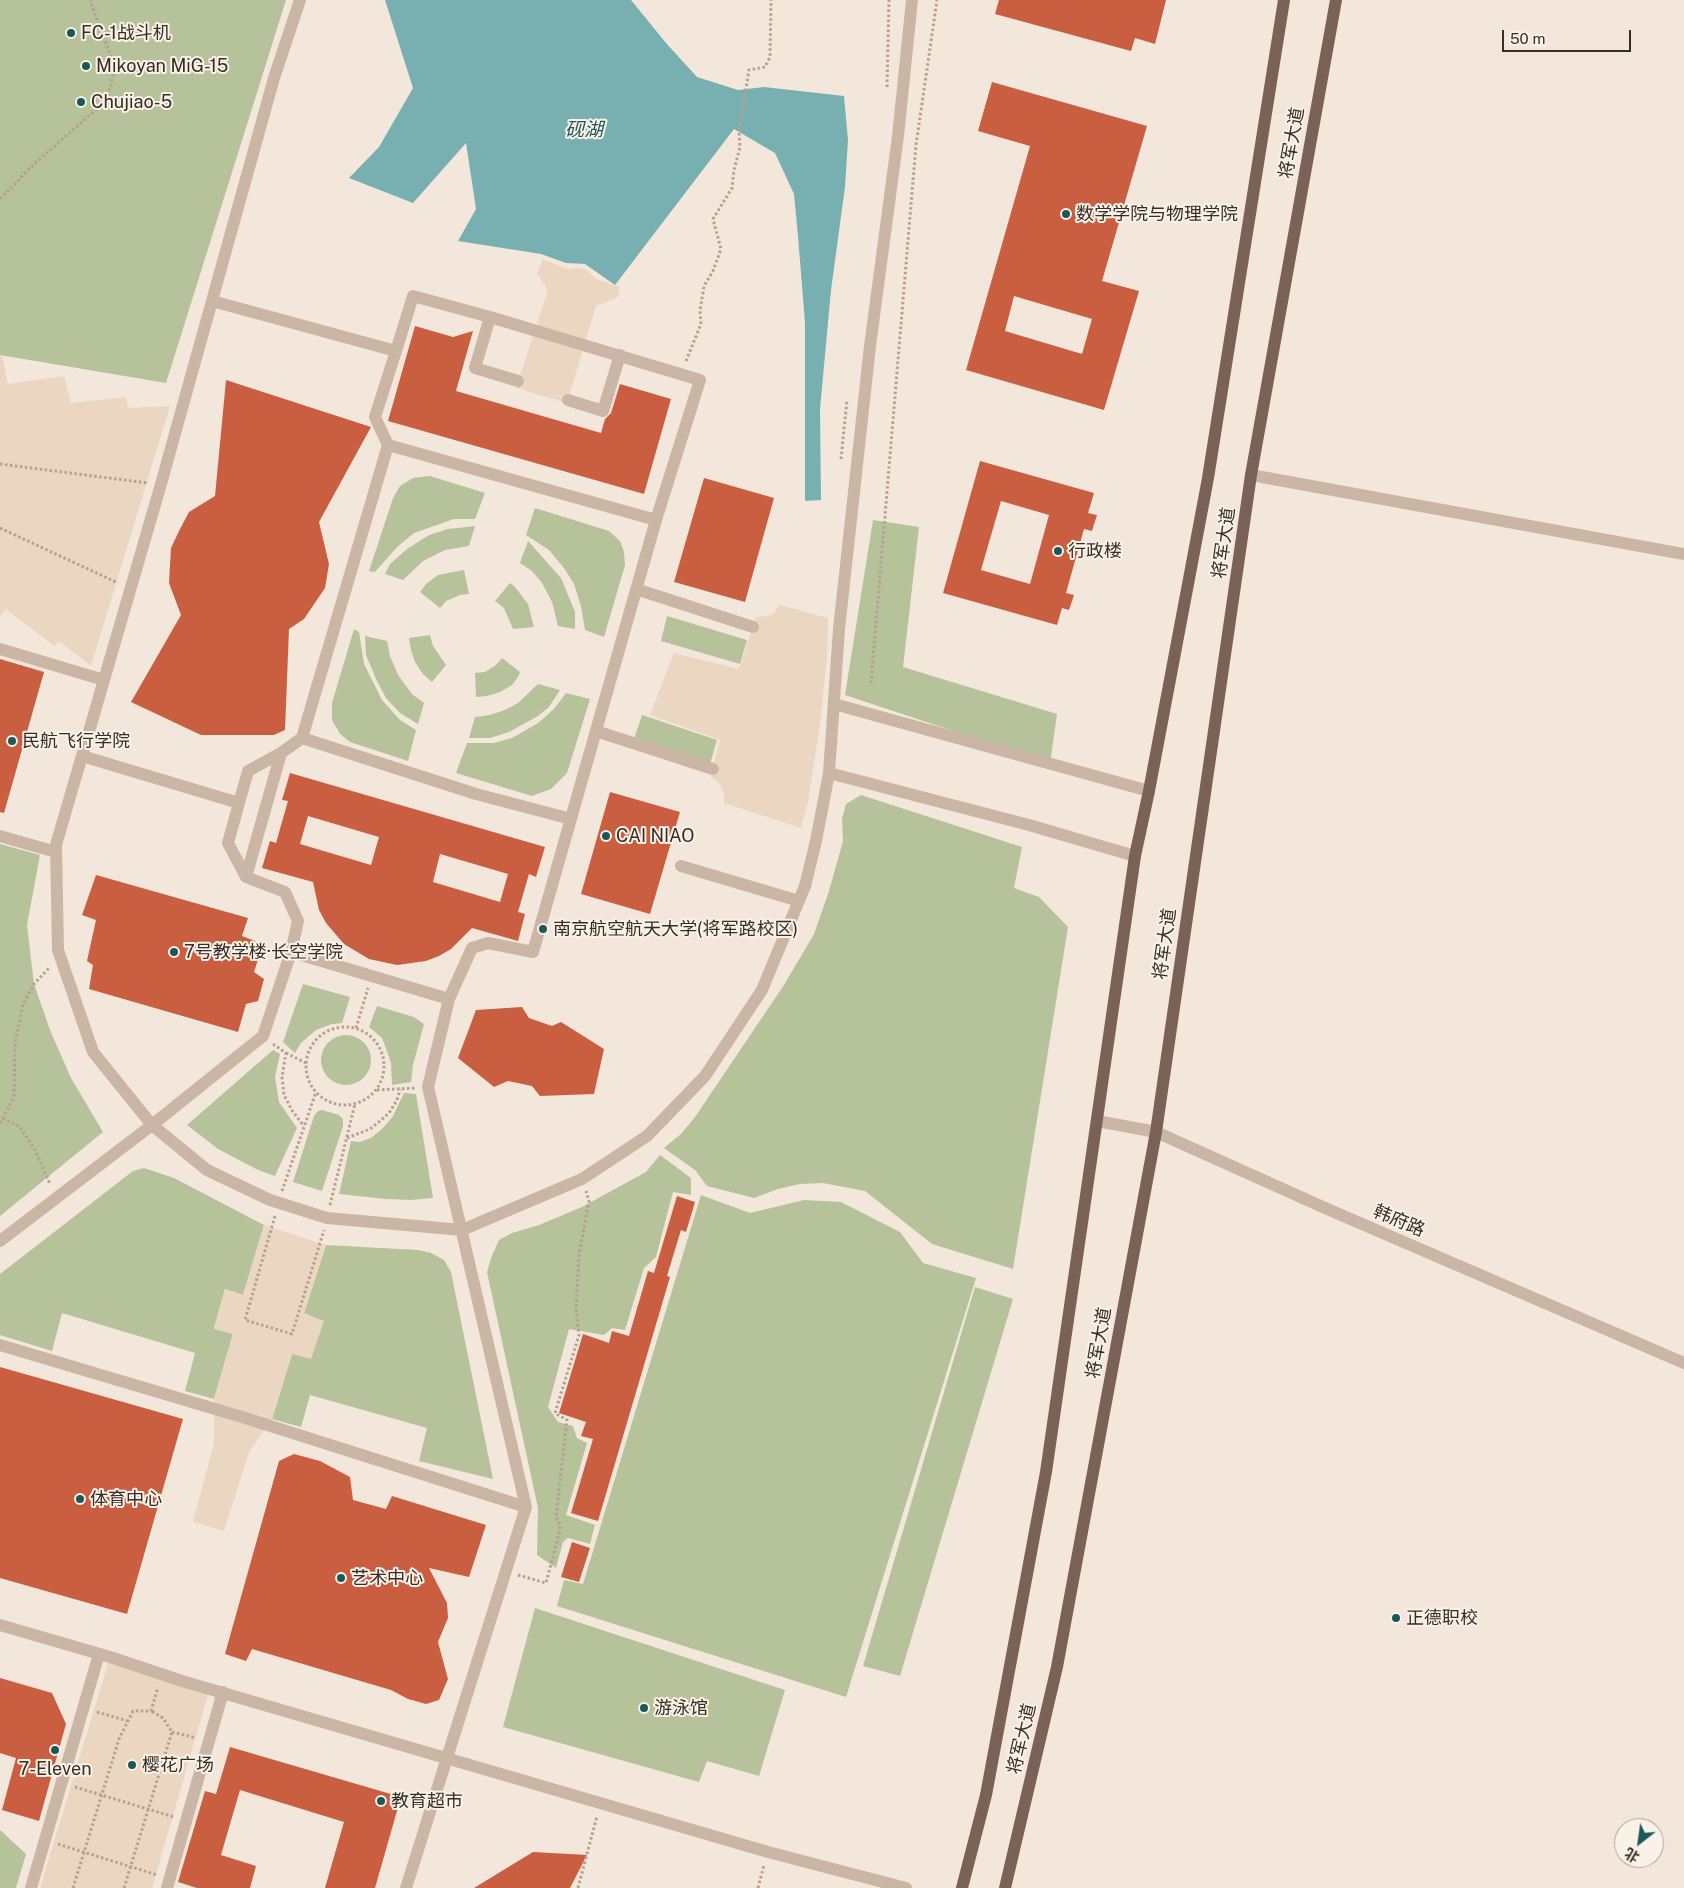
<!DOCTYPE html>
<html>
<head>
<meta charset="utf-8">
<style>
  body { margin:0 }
  #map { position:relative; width:1684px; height:1888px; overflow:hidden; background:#f3e7db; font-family:"Public Sans","Noto Sans SC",sans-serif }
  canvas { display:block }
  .north { position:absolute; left:1614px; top:1818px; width:50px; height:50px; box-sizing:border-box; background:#faf1e7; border:1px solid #aca29a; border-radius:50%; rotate:210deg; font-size:14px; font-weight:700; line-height:20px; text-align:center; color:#372c27 }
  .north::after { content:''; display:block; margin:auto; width:18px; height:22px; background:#1b585a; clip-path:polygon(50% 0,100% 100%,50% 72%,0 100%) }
  .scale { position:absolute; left:1502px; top:30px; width:129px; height:22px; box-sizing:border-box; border:2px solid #372c27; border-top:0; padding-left:6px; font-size:15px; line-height:18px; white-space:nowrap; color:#372c27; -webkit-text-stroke:4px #faf1e7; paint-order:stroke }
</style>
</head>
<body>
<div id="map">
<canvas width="1684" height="1888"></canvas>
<div class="north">北</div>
<div class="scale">50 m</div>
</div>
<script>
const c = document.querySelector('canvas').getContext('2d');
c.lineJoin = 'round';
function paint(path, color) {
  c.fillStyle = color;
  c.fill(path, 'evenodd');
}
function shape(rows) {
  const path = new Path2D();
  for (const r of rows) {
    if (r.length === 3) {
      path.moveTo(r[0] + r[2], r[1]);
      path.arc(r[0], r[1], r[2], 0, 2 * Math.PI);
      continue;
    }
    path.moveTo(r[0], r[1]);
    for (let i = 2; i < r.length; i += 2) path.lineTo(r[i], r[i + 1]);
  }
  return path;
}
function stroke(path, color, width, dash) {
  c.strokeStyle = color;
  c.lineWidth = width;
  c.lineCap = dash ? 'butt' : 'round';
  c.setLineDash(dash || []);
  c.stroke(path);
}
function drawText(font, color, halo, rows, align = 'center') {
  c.font = font + ' "Public Sans","Noto Sans SC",sans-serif';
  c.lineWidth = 4;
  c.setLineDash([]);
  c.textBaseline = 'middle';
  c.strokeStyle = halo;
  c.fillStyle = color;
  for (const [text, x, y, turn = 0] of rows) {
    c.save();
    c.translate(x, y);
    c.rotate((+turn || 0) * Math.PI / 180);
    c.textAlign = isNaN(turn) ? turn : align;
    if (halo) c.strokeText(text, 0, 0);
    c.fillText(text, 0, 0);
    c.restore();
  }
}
paint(shape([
  [0,0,286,0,166,383,0,355],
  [430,476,485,493,475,519,454,519,414,533,397,547,375,572,369,571,393,498,400,486,413,478],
  [535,508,609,531,620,541,624,552,625,565,604,637,585,630,581,606,574,584,564,568,549,550,526,535],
  [873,520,919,527,903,667,1057,714,1050,763,845,695],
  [475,526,469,546,445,550,423,561,403,580,385,574,390,564,407,549,429,535,448,529],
  [528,541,561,578,575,612,575,629,558,626,552,602,542,583,532,571,520,563],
  [464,570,469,594,460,595,446,601,440,608,420,592,426,584,438,575],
  [510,583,515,587,528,604,534,627,513,629,504,608,495,601],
  [667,616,747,640,740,664,661,641],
  [354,629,359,632,364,664,382,700,400,720,416,730,408,761,350,742,340,734,332,720,332,703],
  [430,635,433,646,446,665,432,682,423,674,415,662,411,650,409,638],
  [365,636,387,641,390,656,398,675,412,694,424,703,418,724,400,713,386,698,376,679,366,655],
  [502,658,520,672,518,677,512,685,500,692,487,696,476,697,475,673,485,672,496,665],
  [538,684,560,690,549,707,538,716,509,732,490,738,469,738,475,717,490,715,505,710,518,703],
  [566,693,590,699,567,773,551,789,532,796,456,773,467,743,494,743,512,738,538,723,554,709],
  [642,715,717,740,710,764,634,739],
  [861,795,1022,847,1014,888,1039,897,1068,927,1013,1269,932,1244,865,1191,823,1183,800,1184,778,1189,754,1198,707,1186,695,1170,664,1148,681,1134,695,1117,784,985,814,934,829,891,843,841,842,819,846,804],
  [0,844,40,855,27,925,34,984,50,1030,71,1078,103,1132,0,1216],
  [303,984,350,997,342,1023,332,1024,316,1030,301,1043,295,1053,283,1042],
  [377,1006,414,1017,424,1024,413,1065,411,1082,392,1085,391,1063,387,1051,382,1038,369,1027],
  [346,1060,25],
  [273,1050,280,1054,275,1077,279,1102,297,1128,275,1176,258,1170,218,1149,187,1125],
  [404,1093,416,1094,433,1198,411,1200,386,1199,339,1194,351,1141,360,1142,371,1138,384,1127,393,1116],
  [322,1110,339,1115,343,1119,343,1126,322,1191,293,1182,314,1116,318,1111],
  [660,1155,691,1178,691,1195,673,1192,656,1257,644,1268,625,1330,612,1328,604,1335,569,1329,548,1407,558,1422,573,1426,577,1438,587,1443,566,1515,595,1525,590,1544,568,1538,563,1542,556,1568,537,1555,538,1508,487,1272,491,1258,499,1240,512,1233,539,1225,582,1207,646,1172],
  [144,1168,174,1178,264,1225,243,1295,225,1289,214,1328,233,1334,214,1399,185,1391,195,1353,62,1313,52,1351,0,1335,0,1274,133,1171],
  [701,1195,750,1213,804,1200,841,1202,900,1232,923,1263,976,1278,846,1697,557,1606,564,1580,583,1584],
  [326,1245,418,1250,431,1253,444,1260,451,1272,493,1479,419,1461,427,1428,310,1395,301,1427,272,1419,292,1354,324,1322,304,1313],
  [975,1287,1013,1299,900,1676,863,1666],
  [535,1608,785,1690,759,1776,707,1761,699,1782,503,1727],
  [0,1830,26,1854,16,1888,0,1888]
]), '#b6c29a');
paint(shape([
  [543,259,568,269,580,268,588,271,596,279,620,287,618,297,596,306,567,403,516,388,548,290,537,274],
  [0,355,2,355,8,384,64,376,71,403,126,397,128,408,170,406,91,666,59,641,54,646,6,609,0,617],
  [780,605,828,618,827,657,820,725,808,802,801,828,724,803,724,795,720,784,711,777,720,740,650,715,674,653,739,669,756,617,772,615],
  [264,1225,326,1245,304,1313,324,1321,311,1359,292,1354,272,1419,249,1452,224,1531,193,1522,214,1443,214,1399,233,1334,214,1329,225,1289,243,1295],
  [110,1657,210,1688,152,1888,40,1888]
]), '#ebd7c1');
paint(shape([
  [385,0,631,0,666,43,697,77,738,90,764,87,844,96,848,140,845,187,831,290,820,409,821,500,805,501,805,323,798,236,794,194,775,153,734,129,615,285,585,264,566,263,541,254,458,241,476,209,466,143,413,203,349,178,379,147,413,88]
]), '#78b0b1');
paint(shape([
  [999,0,1166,0,1155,44,1135,38,1131,51,995,14],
  [992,82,1147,126,1102,281,1139,291,1104,410,966,370,1030,146,978,131],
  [1014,296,1092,319,1082,354,1005,331],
  [415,326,453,337,473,331,456,391,601,433,605,419,611,413,620,384,671,399,644,494,388,421],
  [226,380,371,427,319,522,329,564,325,588,304,619,289,629,285,730,274,735,201,735,131,702,181,615,169,583,171,548,180,529,189,512,215,496],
  [980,461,1094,493,1088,513,1097,515,1092,531,1084,529,1066,593,1074,595,1069,610,1062,608,1057,625,943,593],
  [1001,501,1049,515,1030,584,981,570],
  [704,478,774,498,745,602,674,582],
  [0,659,44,672,4,813,0,812],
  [290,773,545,847,536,877,529,874,518,912,525,914,518,941,472,928,451,949,439,956,426,961,397,965,369,959,344,944,326,923,319,910,313,882,262,868,270,841,276,843,288,801,282,800],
  [308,816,379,837,371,865,300,844],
  [440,854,508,874,500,902,433,882],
  [610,792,680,812,650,914,581,894],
  [96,875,248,918,242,936,263,944,254,972,264,979,258,1001,246,1004,238,1032,89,989,93,965,87,961,96,920,82,915],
  [522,1007,529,1018,552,1026,561,1022,604,1049,594,1094,540,1096,532,1086,508,1081,494,1087,458,1058,476,1010],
  [677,1196,695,1202,686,1232,681,1230,667,1276,670,1277,598,1521,571,1513,593,1439,581,1436,586,1422,559,1413,583,1334,609,1343,612,1331,629,1336,648,1271,654,1273],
  [0,1367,183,1419,127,1614,0,1578],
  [294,1454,320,1461,350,1477,353,1500,386,1509,392,1496,486,1525,469,1577,429,1568,447,1603,448,1618,438,1642,448,1679,439,1700,426,1704,408,1699,391,1690,252,1649,246,1661,225,1654,279,1461],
  [572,1542,590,1548,579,1582,561,1577],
  [0,1678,52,1693,66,1724,39,1821,2,1810,16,1758,0,1753],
  [230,1747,401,1797,375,1888,325,1888,344,1822,240,1790,221,1855,256,1866,250,1888,197,1888,178,1882,205,1791,216,1794],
  [533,1852,587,1855,570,1888,474,1888]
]), '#ca5e41');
stroke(shape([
  [887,87,889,0],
  [0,199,32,166,107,100,115,68,90,0],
  [686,361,701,324,700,311,704,286,713,271,721,249,713,219,732,188,734,170,740,147,739,132,749,70,765,67,770,57,771,0],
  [841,459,847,400],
  [0,464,148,483],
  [0,528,118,583],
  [871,683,916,145,937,0],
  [345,1066,39],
  [356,1028,368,988],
  [273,1044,286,1053,282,1077,284,1095,293,1112,304,1126],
  [286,1053,306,1063],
  [377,1090,416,1088],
  [3,1118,20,1127,34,1148,50,1184],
  [0,1123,14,1097,15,1044,23,1004,34,984,50,967],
  [347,1138,370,1129,380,1121,389,1113,397,1100,400,1089],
  [282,1191,316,1092],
  [330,1205,355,1104],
  [275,1216,245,1320,292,1334,324,1230],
  [518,1575,546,1583,561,1526,556,1517,567,1420,555,1413,579,1335,576,1308,579,1255,589,1201,586,1191],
  [97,1712,128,1721],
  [172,1732,196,1738],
  [75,1787,174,1817],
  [58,1844,157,1875],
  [73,1888,119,1739,133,1711,151,1711,158,1687],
  [124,1888,172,1732,163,1718,151,1711],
  [578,1888,597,1816],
  [758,1888,764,1865]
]), '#b7a090', 3, [2.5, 2.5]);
stroke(shape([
  [300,0,274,78,161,484,56,845,58,950,93,1052,152,1125,207,1170,270,1200,327,1218,462,1230,582,1179,647,1136,705,1076,762,990,805,886,816,841,829,773,839,629,870,346,898,136,912,0],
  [212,301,396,351,375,417,388,445],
  [396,351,413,296,490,317,475,368,518,381],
  [568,400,603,411,620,355],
  [1251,475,1684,554],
  [636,589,753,627],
  [0,649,104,680],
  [834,704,1149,791],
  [596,731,713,769],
  [302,738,388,445,656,520],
  [82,756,239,803,228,843,246,877],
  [829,773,1029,825,1135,856],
  [239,803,248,771,281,753],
  [0,836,56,852],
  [681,866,799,901],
  [291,952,298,921,285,892,246,877,281,753,302,738,476,794,571,819],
  [449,999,472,948,488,943,533,952,656,520,700,380,490,317],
  [1097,1121,1156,1132,1325,1208,1684,1363],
  [0,1241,152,1125,263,1036,291,952,449,999,428,1087,526,1507,406,1888],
  [0,1345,242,1417,526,1507],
  [0,1625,110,1657,182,1681,768,1852,906,1888],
  [31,1888,99,1654],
  [167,1888,223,1692]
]), '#cbb6a6', 12);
stroke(shape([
  [962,1888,986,1795,1046,1472,1135,856,1149,791,1208,478,1284,0],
  [1005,1888,1057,1667,1156,1132,1251,475,1336,0]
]), '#7a6258', 12);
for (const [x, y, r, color] of [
  [71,33,5,"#1b585a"],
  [86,66,5,"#1b585a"],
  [81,102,5,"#1b585a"],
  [1066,214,5,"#1b585a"],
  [1058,551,5,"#1b585a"],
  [12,741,5,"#1b585a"],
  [606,836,5,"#1b585a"],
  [543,929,5,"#1b585a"],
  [174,952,5,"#1b585a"],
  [80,1499,5,"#1b585a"],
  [341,1578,5,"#1b585a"],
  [1396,1618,5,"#1b585a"],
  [644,1708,5,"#1b585a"],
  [55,1750,5,"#1b585a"],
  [132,1765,5,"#1b585a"],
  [381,1801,5,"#1b585a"]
]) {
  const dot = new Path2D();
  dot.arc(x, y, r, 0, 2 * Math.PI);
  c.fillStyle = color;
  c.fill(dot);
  stroke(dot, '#faf1e7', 2);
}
drawText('18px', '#372c27', '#faf1e7', [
  ["FC-1战斗机",81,33],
  ["Mikoyan MiG-15",96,66],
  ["Chujiao-5",91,102],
  ["数学学院与物理学院",1076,214],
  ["行政楼",1068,551],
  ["民航飞行学院",22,741],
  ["CAI NIAO",616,836],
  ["南京航空航天大学(将军路校区)",553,929],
  ["7号教学楼·长空学院",184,952],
  ["体育中心",90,1499],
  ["艺术中心",351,1578],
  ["正德职校",1406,1618],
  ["游泳馆",654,1708],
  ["樱花广场",142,1765],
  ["7-Eleven",55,1769,"center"],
  ["教育超市",391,1801]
], 'left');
drawText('18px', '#372c27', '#faf1e7', [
  ["将军大道",1292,143,-80],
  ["将军大道",1224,543,-82],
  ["将军大道",1165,944,-82],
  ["韩府路",1399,1221,23],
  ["将军大道",1099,1343,-80],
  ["将军大道",1022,1739,-77]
]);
drawText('italic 19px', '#1b585a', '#faf1e7', [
  ["砚湖",584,130]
]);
</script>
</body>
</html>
